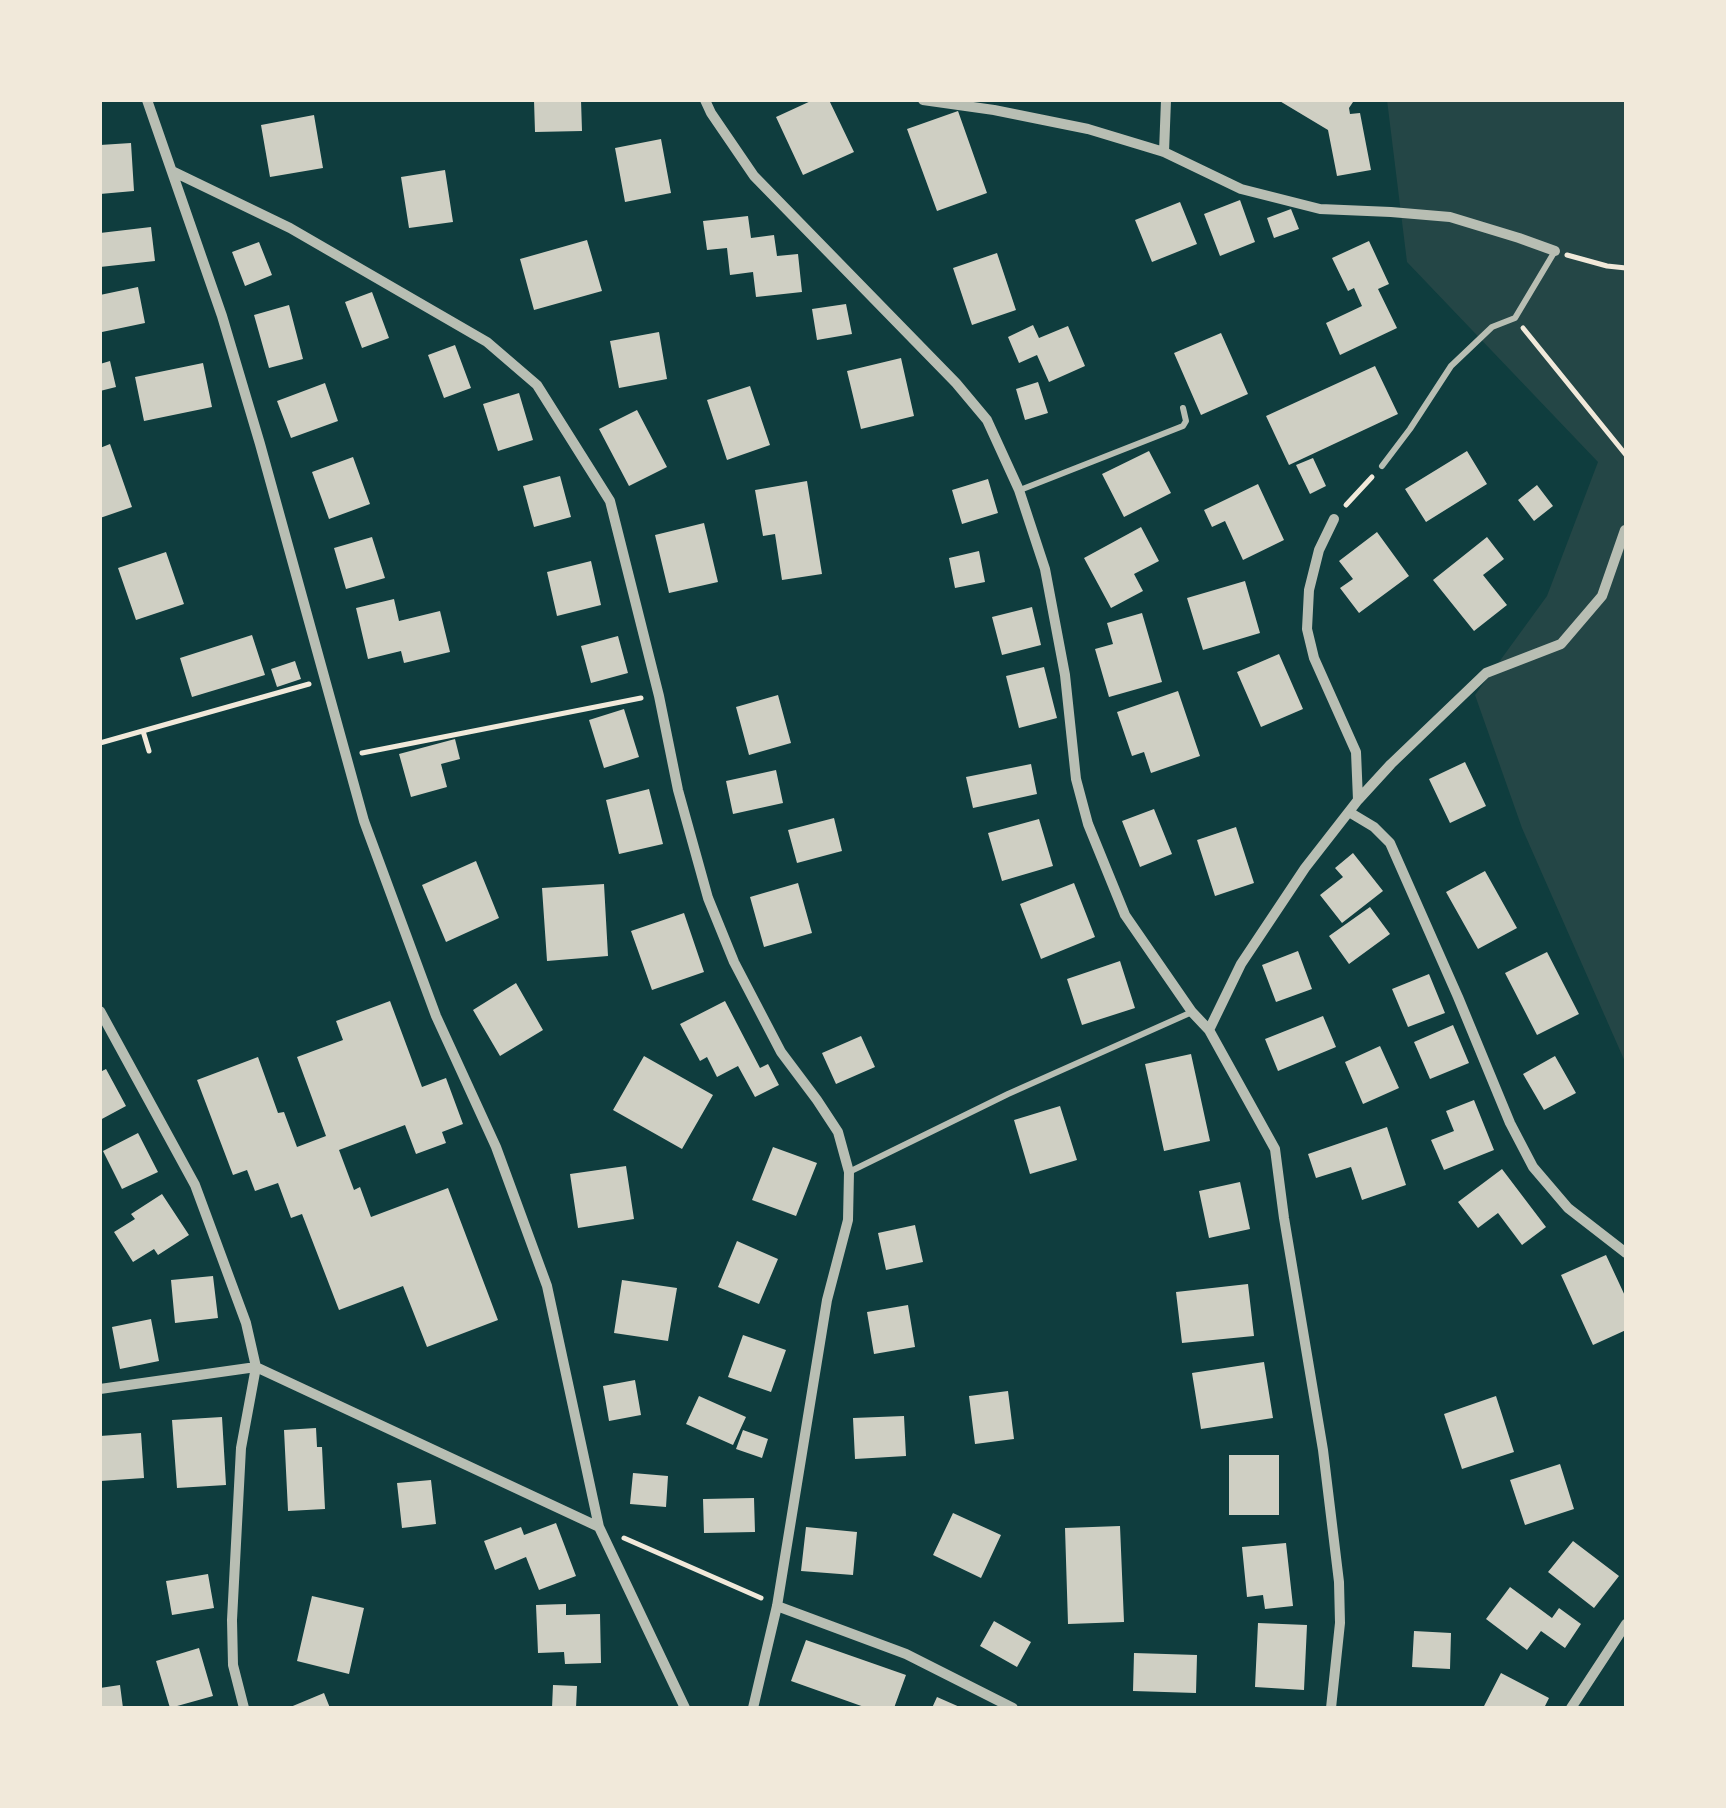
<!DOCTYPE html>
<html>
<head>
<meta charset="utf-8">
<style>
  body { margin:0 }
  #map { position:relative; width:1726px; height:1808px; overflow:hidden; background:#0f3d3e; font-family:Raleway,sans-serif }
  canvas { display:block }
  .frame { position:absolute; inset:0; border:102px solid #f1e9da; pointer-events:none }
</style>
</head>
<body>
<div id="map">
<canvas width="1726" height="1808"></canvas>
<div class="frame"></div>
</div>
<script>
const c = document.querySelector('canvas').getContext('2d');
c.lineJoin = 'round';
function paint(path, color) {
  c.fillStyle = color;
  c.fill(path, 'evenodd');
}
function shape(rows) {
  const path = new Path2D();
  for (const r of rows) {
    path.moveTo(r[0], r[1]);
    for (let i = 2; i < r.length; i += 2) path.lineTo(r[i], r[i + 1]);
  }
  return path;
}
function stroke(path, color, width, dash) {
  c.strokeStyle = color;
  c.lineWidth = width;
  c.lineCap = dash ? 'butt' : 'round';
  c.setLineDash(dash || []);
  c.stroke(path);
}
paint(shape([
  [1387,100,1626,100,1626,1064,1522,828,1475,695,1547,596,1598,462,1407,262]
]), '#244646');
paint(shape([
  [534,100,581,100,582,131,535,132],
  [813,100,829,100,854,152,803,175,776,117],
  [1278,100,1351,100,1353,102,1349,108,1350,114,1360,113,1371,170,1337,176,1328,130],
  [958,111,987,193,937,211,907,129],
  [314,115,323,168,270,177,261,125],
  [661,139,671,193,625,202,615,148],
  [131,143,134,191,100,194,100,145],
  [445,170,453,222,409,228,401,177],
  [1240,200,1255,242,1220,256,1204,214],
  [1180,202,1197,244,1152,262,1135,220],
  [1291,209,1299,229,1274,238,1267,218],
  [748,216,751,238,774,235,777,256,798,254,802,292,756,297,753,272,730,275,727,248,707,250,703,221],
  [151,227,155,261,100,267,100,233],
  [587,240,602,291,534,310,520,259],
  [1369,241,1389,284,1378,289,1397,328,1340,355,1326,323,1362,306,1354,288,1348,291,1332,258],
  [259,242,272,275,245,286,232,252],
  [997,253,1016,310,972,325,953,268],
  [138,287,145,323,102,332,100,295],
  [372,292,389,338,362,348,345,302],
  [846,304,852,334,817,340,812,309],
  [289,305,303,359,269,368,254,315],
  [1033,325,1039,338,1068,326,1085,366,1049,382,1037,355,1019,363,1008,337],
  [659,332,667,379,619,388,610,341],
  [1221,333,1248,394,1201,415,1174,353],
  [455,345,471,388,444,398,428,355],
  [901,358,914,416,861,429,847,371],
  [110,361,116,387,100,391,100,364],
  [203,363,212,407,144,421,135,377],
  [1375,366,1398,414,1289,465,1266,416],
  [1038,382,1048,413,1025,420,1016,389],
  [325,383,338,421,291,438,277,401],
  [750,386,770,445,727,460,707,400],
  [519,393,533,440,498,451,483,404],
  [637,410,667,467,629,486,599,429],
  [110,444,132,507,100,518,100,448],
  [1149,451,1171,493,1124,517,1102,474],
  [1467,451,1487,484,1426,522,1405,489],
  [353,457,370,504,329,519,312,472],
  [1313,458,1326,486,1310,494,1296,465],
  [560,476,571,517,534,527,523,486],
  [988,479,998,513,962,524,952,490],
  [807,481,822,574,782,580,775,534,763,536,755,490],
  [1258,484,1284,540,1243,560,1225,521,1212,527,1204,510],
  [1537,485,1553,506,1534,521,1518,500],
  [704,523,718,582,669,593,655,535],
  [1141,527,1159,561,1134,574,1143,591,1111,608,1084,558],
  [1377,532,1409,576,1359,613,1340,588,1353,579,1339,561],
  [372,537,385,578,346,589,334,548],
  [1487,537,1504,559,1483,575,1507,605,1474,631,1433,580],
  [979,551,985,582,955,588,949,558],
  [166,552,184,604,136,620,118,568],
  [591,561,601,605,557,616,547,572],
  [1245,581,1260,633,1203,650,1187,598],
  [394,599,399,621,440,611,450,652,404,663,401,651,368,659,356,608],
  [1032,607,1041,645,1002,655,992,617],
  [1142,613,1162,682,1109,697,1095,649,1113,644,1107,623],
  [252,635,265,675,192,697,180,658],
  [618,636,628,673,591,683,581,646],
  [1279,654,1303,709,1261,727,1237,672],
  [295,661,301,679,277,687,271,669],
  [1044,667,1057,718,1019,728,1006,676],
  [1178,691,1200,756,1151,773,1144,752,1132,756,1117,712],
  [778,695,791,743,749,755,736,707],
  [624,709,639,757,604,768,589,720],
  [455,739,460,759,441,764,447,787,411,797,399,754],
  [1465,762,1486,806,1450,823,1429,779],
  [1031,764,1037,794,973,808,966,777],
  [776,770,783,803,733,814,726,781],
  [649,789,663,844,619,854,606,800],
  [1154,809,1172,854,1140,867,1122,821],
  [834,818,842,851,797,863,788,830],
  [1039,819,1053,866,1002,881,988,833],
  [1236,827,1254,883,1215,896,1197,840],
  [1353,853,1383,891,1342,923,1320,895,1343,877,1335,868],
  [476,861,499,918,446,942,422,885],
  [1485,871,1517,928,1478,949,1446,892],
  [798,883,812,933,764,947,750,897],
  [1074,883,1095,937,1041,959,1020,904],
  [604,884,608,956,547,961,542,888],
  [1370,907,1390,934,1349,964,1329,936],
  [684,913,704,972,652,990,631,931],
  [1298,951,1312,989,1276,1002,1262,965],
  [1547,952,1579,1014,1537,1035,1505,973],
  [1120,961,1135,1008,1082,1025,1067,979],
  [1429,974,1445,1013,1408,1027,1392,989],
  [516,983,543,1030,500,1056,473,1010],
  [390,1001,422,1087,446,1078,463,1124,442,1132,446,1143,416,1154,405,1125,339,1150,354,1190,360,1187,371,1217,448,1188,498,1320,427,1347,403,1286,339,1310,302,1214,291,1218,278,1183,255,1191,247,1170,233,1175,197,1080,258,1057,278,1113,284,1112,297,1147,326,1136,297,1057,343,1040,336,1021],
  [725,1001,760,1068,768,1064,779,1085,755,1097,738,1066,717,1077,707,1057,700,1061,680,1024],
  [1323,1016,1336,1047,1278,1071,1265,1039],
  [1453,1025,1469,1063,1430,1079,1414,1042],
  [861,1036,875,1067,836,1084,822,1053],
  [1380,1046,1399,1088,1363,1104,1345,1062],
  [1191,1054,1210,1141,1164,1151,1145,1064],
  [644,1056,713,1095,682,1149,613,1110],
  [1555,1056,1576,1093,1544,1110,1523,1074],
  [106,1069,126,1106,100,1120,100,1072],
  [1474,1100,1494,1150,1444,1170,1431,1140,1454,1131,1446,1111],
  [1060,1106,1077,1160,1030,1174,1014,1120],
  [1387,1127,1406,1185,1362,1200,1351,1167,1316,1178,1308,1154],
  [138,1133,158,1172,122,1189,103,1151],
  [773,1147,817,1163,796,1216,752,1200],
  [626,1166,634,1219,578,1228,570,1174],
  [1502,1169,1546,1227,1522,1245,1498,1213,1478,1228,1458,1202],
  [1240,1182,1250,1229,1209,1238,1199,1191],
  [162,1194,189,1235,158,1255,154,1249,133,1262,114,1232,135,1219,131,1214],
  [915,1225,923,1262,886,1270,878,1233],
  [737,1241,778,1259,759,1304,718,1287],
  [1606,1255,1626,1298,1626,1330,1593,1345,1561,1275],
  [213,1276,218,1318,175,1323,171,1280],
  [622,1280,677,1288,668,1341,614,1333],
  [1248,1284,1254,1336,1182,1343,1176,1292],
  [908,1305,915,1347,874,1354,867,1312],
  [151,1319,159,1361,120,1369,112,1327],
  [743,1335,786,1350,771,1392,728,1377],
  [1264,1362,1273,1418,1201,1429,1192,1373],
  [635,1380,641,1415,609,1421,603,1386],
  [1008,1391,1014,1439,975,1444,969,1396],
  [699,1396,746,1417,733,1445,686,1424],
  [1496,1396,1514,1452,1462,1469,1444,1414],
  [904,1416,906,1456,855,1459,853,1418],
  [222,1417,226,1485,177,1488,172,1420],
  [316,1428,317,1447,322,1447,325,1509,288,1511,284,1430],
  [743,1430,768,1439,762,1458,736,1449],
  [141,1433,144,1478,100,1481,100,1436],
  [1229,1455,1279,1455,1279,1515,1229,1515],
  [1560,1464,1574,1509,1525,1525,1510,1480],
  [633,1473,668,1476,666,1507,630,1504],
  [431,1480,436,1524,402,1528,397,1483],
  [754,1498,755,1532,704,1533,703,1499],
  [953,1513,1001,1535,981,1578,933,1555],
  [556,1523,576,1576,539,1590,526,1557,495,1570,484,1541,521,1527,524,1535],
  [1120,1526,1124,1622,1068,1624,1065,1528],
  [806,1527,857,1532,853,1575,801,1571],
  [1573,1541,1619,1576,1594,1608,1548,1572],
  [1286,1543,1293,1606,1265,1609,1263,1595,1247,1597,1242,1547],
  [208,1574,214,1608,172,1615,166,1581],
  [1510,1587,1552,1618,1559,1608,1581,1624,1565,1648,1541,1631,1527,1650,1486,1619],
  [312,1596,364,1608,349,1674,297,1661],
  [566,1604,566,1615,600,1614,601,1663,565,1664,564,1652,538,1653,536,1605],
  [994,1621,1031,1642,1017,1667,980,1646],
  [1258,1623,1307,1625,1304,1690,1255,1687],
  [1414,1631,1451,1633,1450,1669,1412,1667],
  [806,1640,906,1675,894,1708,867,1708,791,1681],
  [199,1648,213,1696,170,1708,156,1661],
  [1134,1653,1197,1655,1196,1693,1133,1691],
  [1501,1673,1549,1698,1544,1708,1483,1708],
  [120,1685,123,1708,100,1708,100,1688],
  [553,1685,577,1686,576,1708,552,1708],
  [324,1693,330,1708,288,1708],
  [937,1697,962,1708,932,1708]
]), '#cfcfc3');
stroke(shape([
  [1567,255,1607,266,1626,268],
  [1523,328,1626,455],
  [1346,505,1372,477],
  [143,731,149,751],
  [100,743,309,684],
  [362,753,641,698],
  [624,1538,761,1598]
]), '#f1e9da', 5);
stroke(shape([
  [1382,466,1410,429,1451,366,1492,327,1515,318,1555,251],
  [1020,490,1183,426,1186,421,1183,408],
  [849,1172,1008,1094,1192,1012]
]), '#b8beb3', 6);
stroke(shape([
  [147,100,222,316,260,444,364,821,436,1016,496,1147,547,1286,599,1527,685,1708],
  [705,100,711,113,754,176,956,383,987,420,1019,490,1045,569,1065,675,1076,779,1088,824,1125,915,1192,1012,1209,1030,1275,1149,1284,1218,1323,1450,1339,1582,1340,1623,1331,1708],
  [923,100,994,110,1088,129,1164,152,1241,189,1320,209,1391,212,1450,217,1519,238,1555,251],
  [1164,152,1166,100],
  [172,171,290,228,487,342,537,385,610,501,659,696,678,790,708,898,734,962,781,1052,817,1100,838,1132,849,1172,848,1220,827,1300,777,1606,753,1708],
  [1334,519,1319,550,1309,590,1307,629,1314,658,1356,752,1358,800],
  [1349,812,1374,827,1390,843,1458,997,1510,1123,1533,1167,1568,1208,1626,1253],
  [100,1011,195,1185,246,1323,256,1367,241,1448,232,1620,233,1665,244,1708],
  [1209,1030,1241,964,1305,868,1358,800,1391,764,1486,673,1561,644,1602,596,1625,530],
  [100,1389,256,1367,599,1527],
  [777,1606,906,1654,1013,1708],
  [1571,1708,1626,1624]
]), '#b8beb3', 10);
</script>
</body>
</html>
